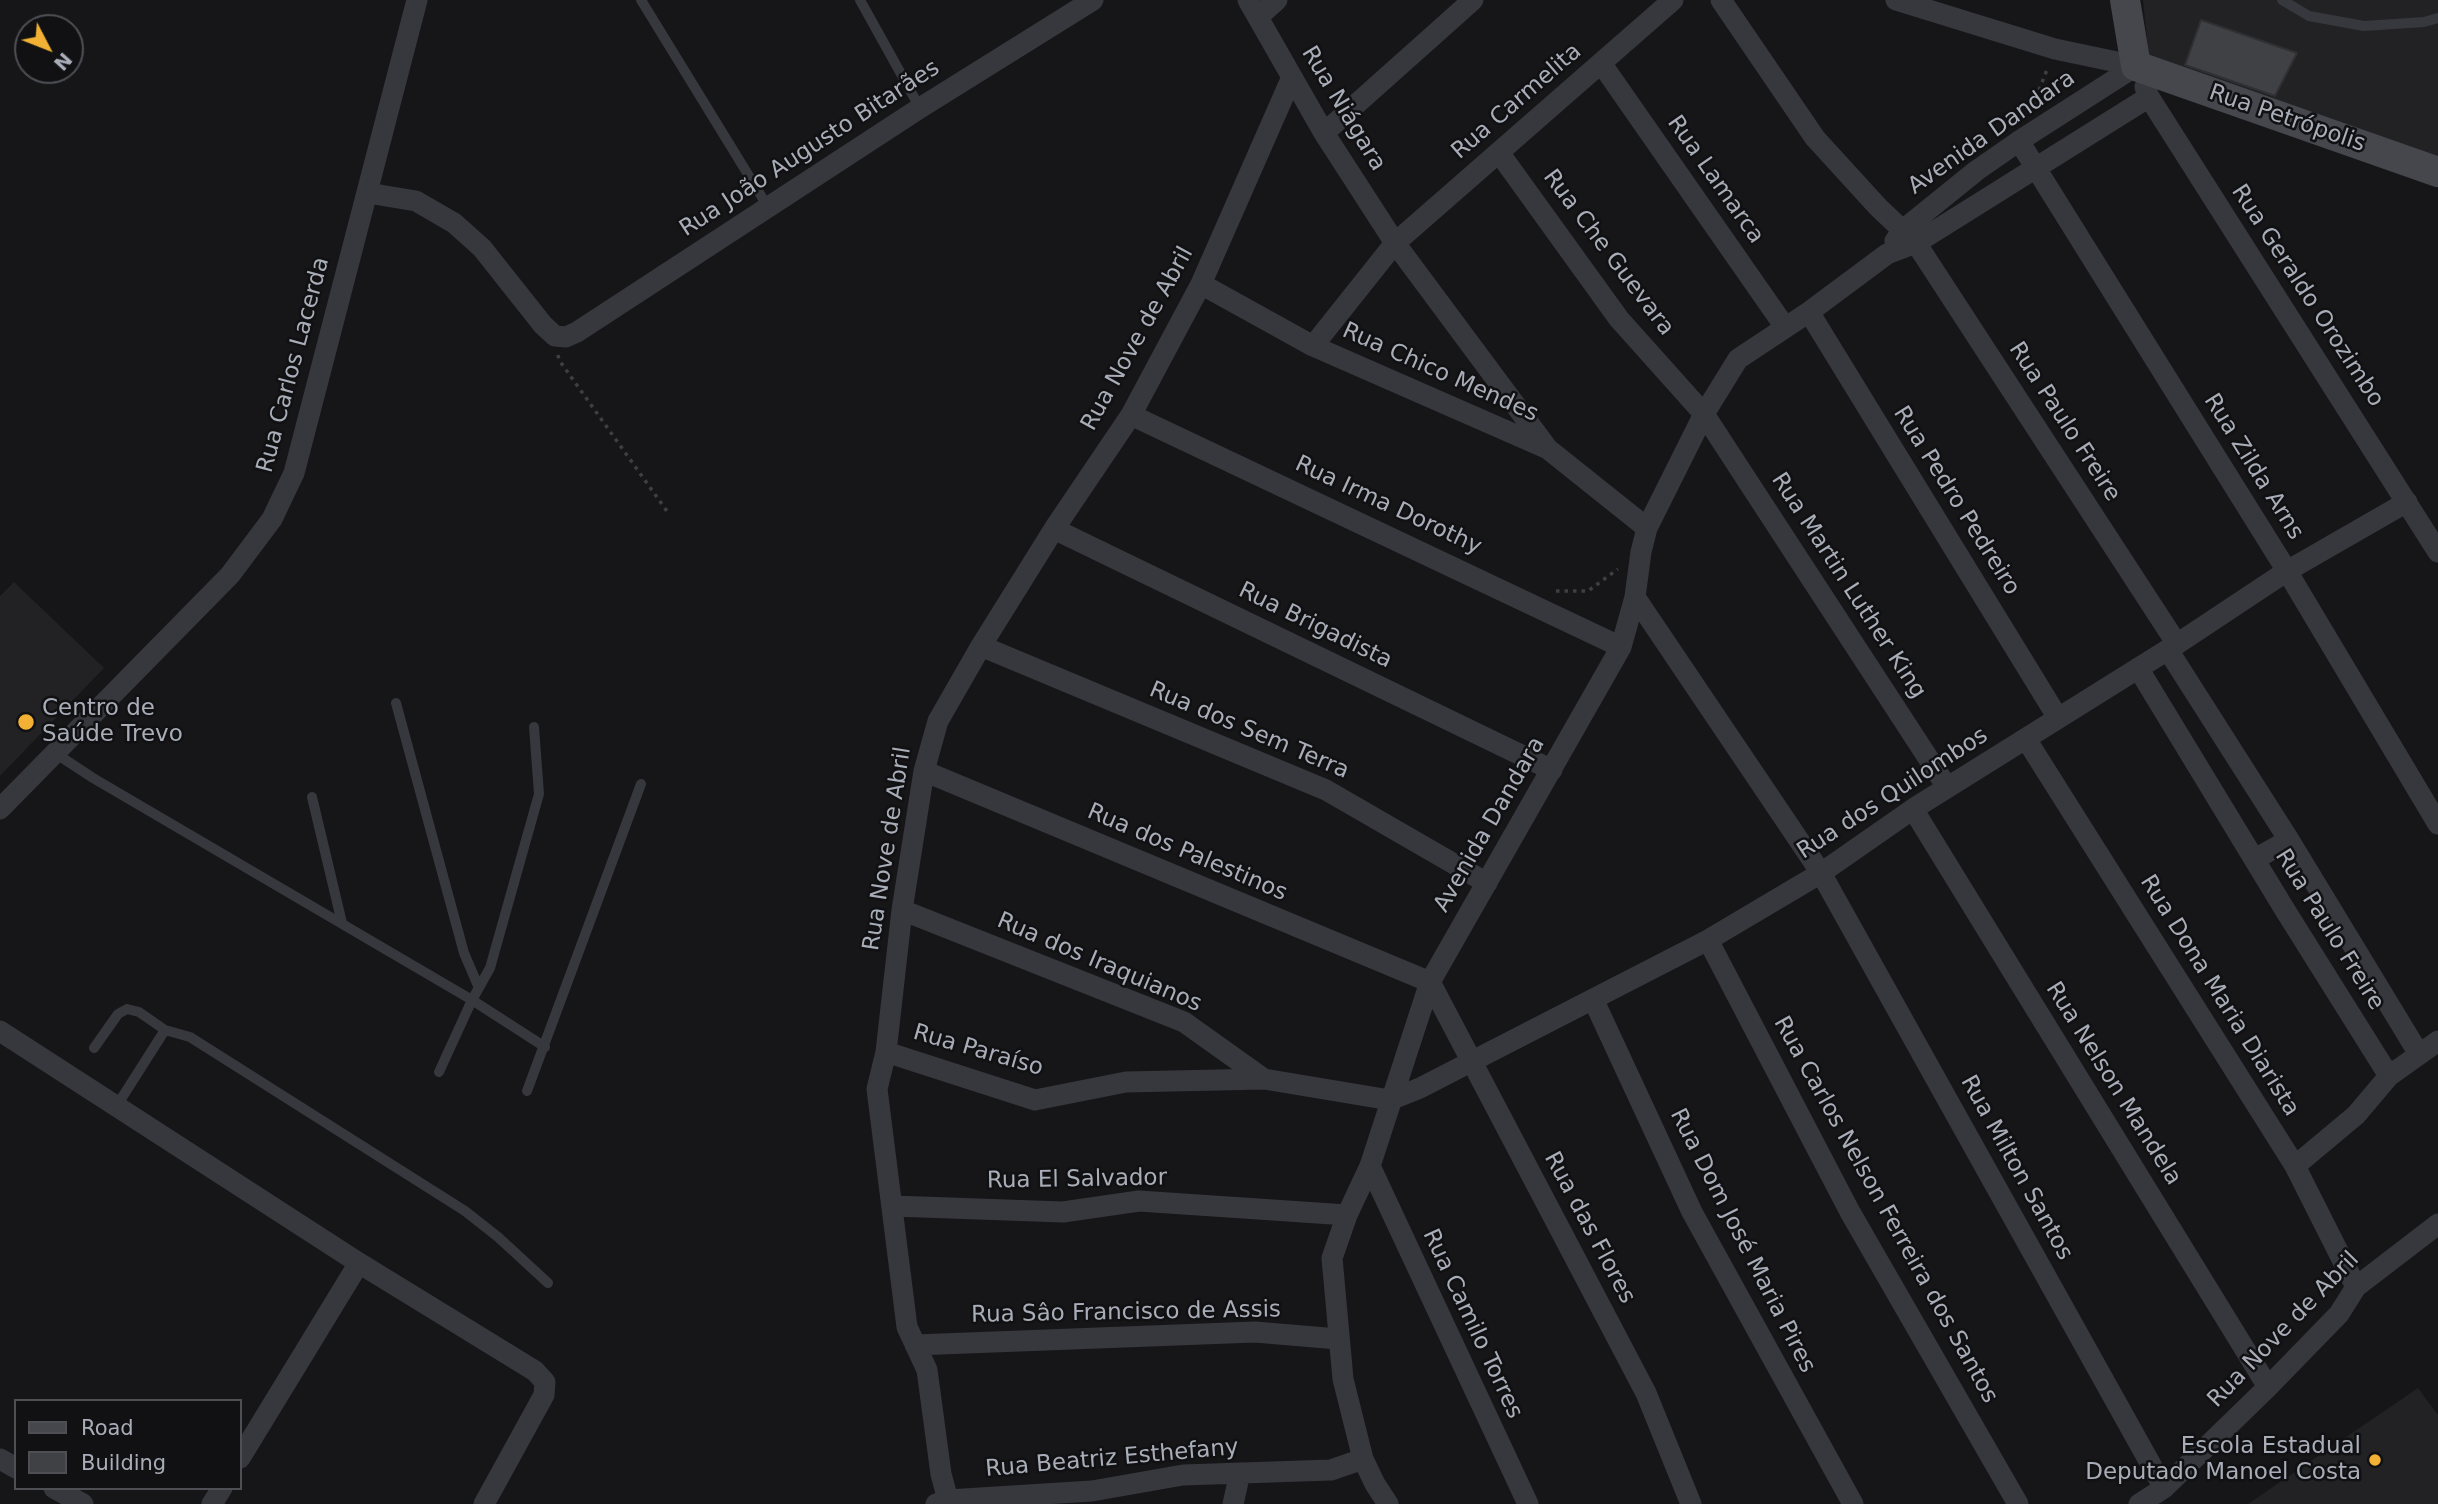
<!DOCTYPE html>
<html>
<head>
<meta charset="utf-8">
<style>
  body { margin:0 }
  #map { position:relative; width:2438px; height:1504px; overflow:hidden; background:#161618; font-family:"DejaVu Sans",sans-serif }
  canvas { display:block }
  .legend { position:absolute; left:14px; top:1399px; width:228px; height:91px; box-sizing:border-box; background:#111113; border:2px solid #4d4f55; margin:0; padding:9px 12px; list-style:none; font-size:21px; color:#a8adb8 }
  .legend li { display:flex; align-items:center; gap:14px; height:35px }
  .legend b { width:35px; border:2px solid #4d4f55 }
  .north { position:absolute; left:14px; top:14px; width:70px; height:70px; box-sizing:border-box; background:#111113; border:2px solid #4d4f55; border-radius:50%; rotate:132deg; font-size:19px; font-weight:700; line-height:28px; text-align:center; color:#a8adb8 }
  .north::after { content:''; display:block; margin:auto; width:24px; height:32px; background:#f2b134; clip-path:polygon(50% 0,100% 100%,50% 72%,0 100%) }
</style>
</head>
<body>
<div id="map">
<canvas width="2438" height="1504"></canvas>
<ul class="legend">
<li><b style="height:9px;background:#45474d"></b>Road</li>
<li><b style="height:19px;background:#404145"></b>Building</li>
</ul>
<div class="north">N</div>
</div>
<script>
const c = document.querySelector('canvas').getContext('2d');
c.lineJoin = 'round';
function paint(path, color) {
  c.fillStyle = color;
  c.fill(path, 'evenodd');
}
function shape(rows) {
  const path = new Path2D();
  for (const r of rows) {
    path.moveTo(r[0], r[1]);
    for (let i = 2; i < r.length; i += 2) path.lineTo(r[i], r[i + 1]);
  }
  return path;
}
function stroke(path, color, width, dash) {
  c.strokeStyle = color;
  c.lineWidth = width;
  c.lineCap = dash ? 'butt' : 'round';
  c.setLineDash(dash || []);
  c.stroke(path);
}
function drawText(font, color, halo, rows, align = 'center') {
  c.font = font + ' "DejaVu Sans",sans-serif';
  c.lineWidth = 5;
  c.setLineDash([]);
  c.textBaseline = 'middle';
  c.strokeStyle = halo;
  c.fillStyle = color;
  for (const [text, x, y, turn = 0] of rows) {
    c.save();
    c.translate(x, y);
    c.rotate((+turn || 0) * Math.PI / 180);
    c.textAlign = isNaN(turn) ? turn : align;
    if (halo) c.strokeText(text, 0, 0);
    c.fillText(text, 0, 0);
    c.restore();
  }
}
paint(shape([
  [2143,0,2438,0,2438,160,2149,58],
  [14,582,104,668,0,776,0,596],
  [2418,1388,2438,1415,2438,1504,2248,1504]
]), '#222225');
const building = shape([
  [2201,20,2297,53,2275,96,2185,65,2201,20]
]);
paint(building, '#404145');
stroke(building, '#303034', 2);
stroke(shape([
  [2033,106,2048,67],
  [558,355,559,360,669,514],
  [1556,591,1588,591,1618,569]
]), '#3d3f44', 3.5, [3.5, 5]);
stroke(shape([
  [641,0,768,207],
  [860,0,920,108],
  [2282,0,2309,16,2364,26,2424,22,2438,18],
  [396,703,464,953,479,988],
  [55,753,93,778,472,1000,490,968,539,794,534,727],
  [312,797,342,923],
  [94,1048,118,1014,127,1009,139,1012,165,1030],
  [439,1072,472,1000,545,1047],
  [527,1091,641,784],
  [116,1107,165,1030,190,1037,465,1211,498,1237,548,1283]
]), '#37383d', 10);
stroke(shape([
  [1248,0,1324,133,1395,243,1548,449],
  [1721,0,1815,138,1878,207,1916,243,2177,644],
  [1896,0,2055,49,2136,66],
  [1258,17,1277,0],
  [1601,63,1785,327],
  [2145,87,2149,97,2438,552],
  [1324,133,1473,0],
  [2019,141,2287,571,2438,824],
  [1500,154,1619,319,1704,414,1947,787],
  [368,193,416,201,454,223,482,248,543,325,555,336,566,337,577,332,920,108,1093,0],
  [1895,241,1903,230,1976,171,2019,141,2136,66],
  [1201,284,1313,346,1548,449,1647,528],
  [1809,312,2058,718],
  [1313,346,1395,243,1673,0],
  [1131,415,1621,647],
  [1054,529,1552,770],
  [1635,597,1821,873,2164,1488],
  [981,646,1326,790,1487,883],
  [2168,650,2289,840,2419,1054],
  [2138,668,2285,910,2389,1076],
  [2026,739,2295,1166,2356,1287],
  [924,771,1430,982,1646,1393,1691,1504],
  [0,809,230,575,272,519,294,473,417,0],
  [1913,809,2268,1387],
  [2255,859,2289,840],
  [902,910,1184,1022,1264,1079,1390,1100,1420,1088,1708,940,1821,873,1913,809,2177,644,2287,571,2407,502],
  [1708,940,1850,1212,2018,1504],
  [1593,999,1692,1212,1853,1504],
  [0,1031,359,1263,535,1371,545,1382,544,1395,484,1504],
  [886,1052,1035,1100,1126,1082,1264,1079],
  [1370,1166,1528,1504],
  [2295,1166,2356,1115,2389,1076,2438,1041],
  [893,1206,1063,1212,1139,1201,1347,1215],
  [915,1345,1255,1332,1338,1339],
  [240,1458,359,1263],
  [0,1459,16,1468],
  [54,1488,83,1504],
  [212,1504,222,1488],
  [936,1504,948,1500,1092,1491,1183,1475,1331,1470,1363,1459],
  [949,1504,941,1474,927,1370,907,1327,877,1089,886,1052,902,910,924,771,938,721,981,646,1054,529,1131,415,1201,284,1292,77],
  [1233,1504,1240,1473],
  [1388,1504,1375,1484,1363,1459,1343,1379,1332,1258,1347,1215,1370,1166,1430,982,1621,647,1635,597,1641,552,1647,528,1704,414,1738,359,1809,312,1887,254,1916,243,2149,97],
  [2139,1504,2164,1488,2268,1387,2339,1314,2356,1287,2438,1224]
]), '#37383d', 21);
stroke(shape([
  [2125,0,2136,66,2438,172]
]), '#45474d', 30);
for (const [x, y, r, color] of [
  [26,722,9,"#f2b134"],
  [2375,1460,7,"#f2b134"]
]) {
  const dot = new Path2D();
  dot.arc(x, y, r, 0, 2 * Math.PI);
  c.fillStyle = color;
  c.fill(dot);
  stroke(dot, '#111113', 2.5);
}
drawText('23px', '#a8adb8', '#111113', [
  ["Rua Carmelita",1517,102,-41],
  ["Rua Niágara",1343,109,59],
  ["Rua Petrópolis",2287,119,19],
  ["Avenida Dandara",1992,133,-35],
  ["Rua João Augusto Bitarães",810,149,-33],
  ["Rua Lamarca",1715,180,55],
  ["Rua Che Guevara",1608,253,53],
  ["Rua Geraldo Orozimbo",2307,296,57],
  ["Rua Nove de Abril",1138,339,-61],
  ["Rua Carlos Lacerda",294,365,-75],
  ["Rua Chico Mendes",1440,373,24],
  ["Rua Paulo Freire",2064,422,57],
  ["Rua Zilda Arns",2253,467,58],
  ["Rua Pedro Pedreiro",1956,501,58],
  ["Rua Irma Dorothy",1388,506,25],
  ["Rua Martin Luther King",1848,586,57],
  ["Rua Brigadista",1315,626,26],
  ["Rua dos Sem Terra",1249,731,23],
  ["Rua dos Quilombos",1893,794,-33],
  ["Avenida Dandara",1490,825,-60],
  ["Rua Nove de Abril",888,849,-81],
  ["Rua dos Palestinos",1187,853,23],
  ["Rua Paulo Freire",2329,930,58],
  ["Rua dos Iraquianos",1099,963,23],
  ["Rua Dona Maria Diarista",2219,996,58],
  ["Rua Paraíso",978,1051,16],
  ["Rua Nelson Mandela",2113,1084,58],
  ["Rua Milton Santos",2016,1168,61],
  ["Rua El Salvador",1077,1180,-1],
  ["Rua Carlos Nelson Ferreira dos Santos",1885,1210,61],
  ["Rua das Flores",1589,1228,62],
  ["Rua Dom José Maria Pires",1742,1241,63],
  ["Rua Sâo Francisco de Assis",1126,1313,-1],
  ["Rua Camilo Torres",1472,1324,65],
  ["Rua Nove de Abril",2284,1330,-46],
  ["Rua Beatriz Esthefany",1112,1459,-5]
]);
drawText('23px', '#a8adb8', '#111113', [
  ["Centro de",42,709],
  ["Saúde Trevo",42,735],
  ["Escola Estadual",2361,1447,"right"],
  ["Deputado Manoel Costa",2361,1473,"right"]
], 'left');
</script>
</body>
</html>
